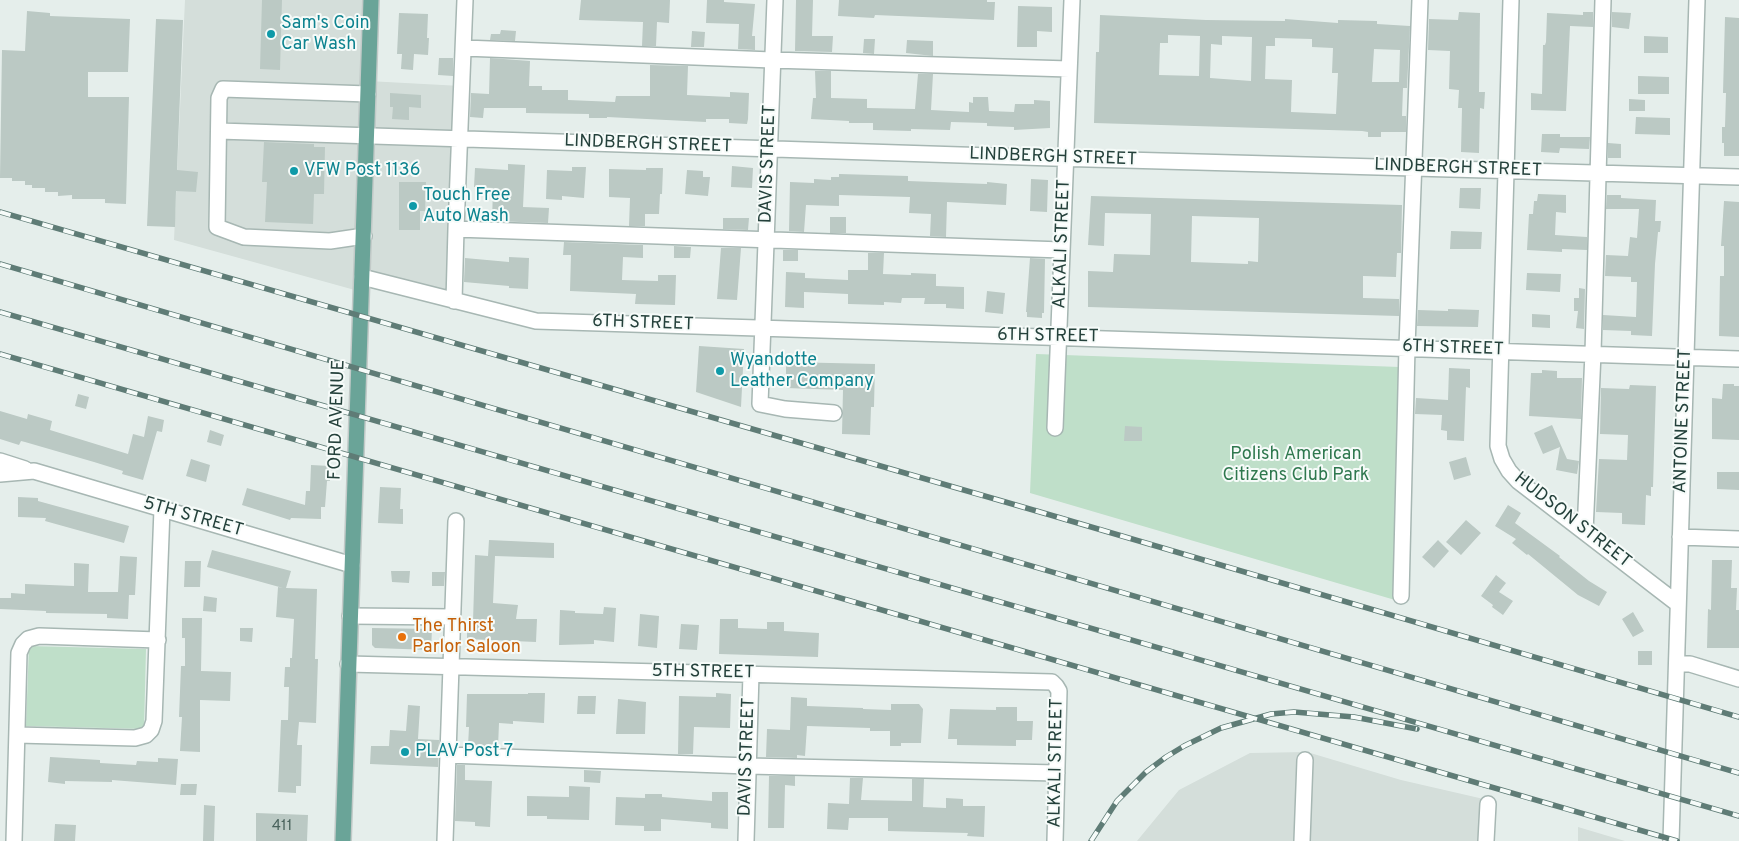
<!DOCTYPE html>
<html>
<head>
<meta charset="utf-8">
<style>
  body { margin:0 }
  canvas { display:block; background:#e5eeeb }
</style>
</head>
<body>
<canvas width="1739" height="841"></canvas>
<script>
const c = document.querySelector('canvas').getContext('2d');
c.lineJoin = 'round';
function paint(path, color) {
  c.fillStyle = color;
  c.fill(path, 'evenodd');
}
function shape(rows) {
  const path = new Path2D();
  for (const r of rows) {
    path.moveTo(r[0], r[1]);
    for (let i = 2; i < r.length; i += 2) path.lineTo(r[i], r[i + 1]);
  }
  return path;
}
function stroke(path, color, width, dash) {
  c.strokeStyle = color;
  c.lineWidth = width;
  c.lineCap = dash ? 'butt' : 'round';
  c.setLineDash(dash || []);
  c.stroke(path);
}
function drawText(font, color, halo, rows, align = 'center') {
  c.font = font + ' Overpass,sans-serif';
  c.lineWidth = 4;
  c.setLineDash([]);
  c.textBaseline = 'middle';
  c.strokeStyle = halo;
  c.fillStyle = color;
  for (const [text, x, y, turn = 0] of rows) {
    c.save();
    c.translate(x, y);
    c.rotate((+turn || 0) * Math.PI / 180);
    c.textAlign = isNaN(turn) ? turn : align;
    if (halo) c.strokeText(text, 0, 0);
    c.fillText(text, 0, 0);
    c.restore();
  }
}
paint(shape([
  [185,0,371,0,368,81,461,86,456,302,363,277,362,292,174,240],
  [1307,752,1401,780,1488,800,1486,841,1137,841,1179,790,1250,753],
  [1578,827,1625,841,1578,841]
]), '#d4deda');
paint(shape([
  [1036,354,1400,367,1395,600,1030,493],
  [29,646,146,649,144,729,26,726]
]), '#bfdfc9');
paint(shape([
  [262,0,282,0,280,70,260,69],
  [581,0,670,0,669,23,657,22,656,46,642,46,643,22,579,20],
  [707,0,724,0,724,2,755,4,752,36,755,36,755,50,738,49,739,24,706,23],
  [796,0,813,0,812,36,833,36,832,52,795,51],
  [839,0,987,0,987,2,995,2,994,20,875,15,874,18,838,16],
  [1018,6,1052,7,1052,32,1037,31,1037,47,1017,47],
  [27,11,50,13,50,16,130,19,128,72,88,72,88,97,129,97,126,204,105,203,105,199,72,199,72,195,58,196,58,192,45,192,45,188,32,188,32,185,25,185,25,181,12,181,12,178,0,178,2,50,25,51],
  [1459,12,1480,13,1479,92,1485,92,1484,109,1480,108,1479,153,1461,152,1462,108,1458,108,1459,90,1449,89,1450,51,1428,50,1429,19,1458,20],
  [1583,12,1593,12,1593,27,1570,26,1566,111,1531,110,1531,93,1542,94,1543,45,1545,45,1546,42,1547,13,1583,15],
  [1612,12,1631,13,1629,29,1612,27],
  [399,13,428,14,427,38,429,38,428,55,414,54,413,70,401,69,402,54,397,54],
  [1100,15,1206,20,1285,21,1285,19,1338,23,1338,20,1377,21,1377,24,1410,26,1407,88,1403,88,1402,116,1406,116,1406,132,1381,132,1381,137,1368,137,1368,132,1362,131,1094,123,1096,52,1099,52],
  [1168,35,1200,36,1199,76,1159,75,1160,43,1168,43],
  [1222,36,1252,37,1251,81,1210,78,1211,44,1222,45],
  [1275,38,1312,39,1312,47,1333,48,1332,73,1338,73,1336,114,1291,112,1292,80,1265,79,1266,46,1275,46],
  [1374,49,1400,50,1399,82,1372,82],
  [1725,17,1739,18,1739,156,1724,156,1724,143,1722,143,1722,127,1725,127,1726,93,1723,93],
  [156,19,183,20,177,170,198,172,196,192,176,191,175,227,147,226],
  [501,30,516,31,515,41,490,40,491,34,500,34],
  [692,31,705,32,704,47,691,47],
  [1644,36,1668,37,1668,53,1644,53],
  [864,39,875,39,874,54,863,53],
  [907,40,933,41,933,56,906,53],
  [439,58,453,58,453,76,438,75],
  [490,58,530,61,529,86,542,86,542,90,568,90,568,100,615,102,616,96,650,96,650,65,688,66,687,95,730,97,730,92,749,93,748,119,747,124,729,123,729,119,706,119,706,122,607,117,607,118,589,118,589,114,526,113,526,108,484,108,483,118,470,117,471,93,489,94],
  [815,71,831,71,831,98,867,99,867,108,915,109,918,74,933,74,931,110,969,112,969,102,973,103,973,97,988,97,989,111,1014,112,1015,104,1034,104,1034,100,1050,101,1050,128,1014,130,1014,127,987,126,987,123,951,122,950,130,911,129,911,131,873,130,873,123,849,123,849,121,811,119,813,98,816,98],
  [1638,76,1669,77,1669,94,1638,94],
  [390,93,421,95,421,108,409,107,409,120,392,119,393,107,390,107],
  [1629,99,1645,100,1645,111,1629,111],
  [1636,117,1670,118,1670,135,1635,134],
  [1542,134,1560,134,1560,137,1590,137,1589,149,1560,148,1559,153,1541,152],
  [264,142,314,144,314,147,325,147,324,194,314,194,313,224,265,222,267,182,262,182],
  [1608,143,1621,144,1621,158,1608,158],
  [508,164,525,165,523,207,549,208,548,223,492,221,493,188,474,187,475,168,508,170],
  [732,166,753,168,752,188,731,187],
  [572,167,586,167,584,198,562,196,562,200,546,199,547,170,572,171],
  [646,168,663,168,662,194,660,194,659,214,645,214,645,226,629,226,630,198,609,197,609,169,646,170],
  [687,170,703,171,703,177,710,177,708,196,685,194],
  [839,174,908,176,908,181,987,184,987,182,1007,184,1006,205,947,202,946,237,930,236,931,214,909,213,910,197,839,195,839,206,806,205,804,232,789,231,790,182,814,183,814,179,831,180,831,177,839,177],
  [1031,179,1048,180,1047,212,1030,211],
  [399,182,426,182,425,211,420,211,420,230,399,230],
  [1460,188,1481,188,1480,209,1459,208],
  [1538,194,1566,195,1566,213,1556,212,1555,235,1587,237,1587,250,1562,249,1562,252,1527,250,1529,214,1533,214,1534,201,1537,201],
  [1607,195,1621,195,1621,198,1656,200,1655,221,1661,221,1660,232,1658,232,1655,264,1652,336,1631,335,1631,331,1603,330,1603,315,1636,317,1637,282,1631,282,1631,277,1605,276,1606,255,1628,256,1630,237,1637,238,1639,209,1606,209],
  [1091,196,1402,205,1401,253,1397,253,1396,277,1363,276,1363,298,1399,299,1399,316,1088,307,1088,271,1113,272,1114,254,1150,255,1151,214,1105,213,1104,246,1088,245],
  [1192,216,1259,218,1258,262,1248,261,1248,264,1191,262],
  [1724,201,1739,202,1739,337,1719,336,1720,276,1724,276,1724,246,1721,246],
  [830,217,846,217,846,233,830,233],
  [723,218,749,218,748,230,723,229],
  [1451,231,1482,232,1481,249,1450,249],
  [564,242,643,245,643,258,623,257,622,280,658,281,658,275,676,275,675,305,635,304,636,294,570,291,571,255,563,255],
  [674,246,691,247,690,258,674,258],
  [721,248,741,248,737,300,717,299],
  [783,250,798,250,798,261,783,261],
  [868,253,884,253,883,274,911,275,911,273,936,274,936,286,964,287,964,309,946,308,946,304,924,304,925,298,902,298,901,303,884,302,884,305,848,304,848,294,804,292,804,308,785,307,786,272,805,273,805,278,848,280,848,270,868,270],
  [509,257,529,258,528,289,509,288,509,286,464,282,465,258,509,262],
  [1030,258,1045,259,1044,313,1042,313,1042,318,1027,317,1027,312,1026,312],
  [1527,273,1561,274,1560,292,1526,290],
  [1579,288,1585,289,1584,329,1576,328,1578,311,1574,311,1574,298,1579,298],
  [987,291,1005,293,1003,314,985,312],
  [1448,309,1479,310,1478,327,1417,326,1418,310,1448,311],
  [1532,314,1550,315,1550,328,1532,327],
  [699,346,744,349,741,407,696,392],
  [786,362,875,364,874,407,871,407,870,435,842,434,843,390,786,388],
  [1449,368,1470,369,1470,388,1466,387,1464,441,1447,440,1447,431,1441,430,1442,415,1415,414,1416,398,1448,400],
  [1542,370,1557,371,1557,378,1582,378,1581,419,1529,416,1531,373,1542,373],
  [1723,384,1734,384,1734,386,1739,386,1739,440,1712,439,1712,398,1722,399],
  [1630,385,1656,386,1653,487,1651,487,1651,496,1646,495,1645,525,1622,524,1622,513,1596,512,1599,459,1627,460,1628,435,1600,434,1601,388,1629,389],
  [78,394,89,397,86,409,75,406],
  [0,411,27,419,28,414,52,421,50,430,128,454,133,434,144,437,148,416,164,420,162,432,157,431,143,480,122,474,123,471,94,462,25,442,21,441,19,445,0,439],
  [1552,425,1567,459,1579,461,1577,474,1556,470,1560,447,1543,454,1534,433],
  [1125,426,1142,427,1142,441,1124,441],
  [210,430,224,435,221,446,207,442],
  [1466,457,1471,475,1454,480,1449,462],
  [191,459,210,465,206,482,186,476],
  [311,465,330,466,330,481,327,481,325,507,321,507,321,519,291,518,290,520,242,505,247,488,305,505,306,491,310,491],
  [1717,472,1739,472,1739,490,1717,489],
  [380,487,401,488,400,509,403,509,403,524,378,523],
  [18,497,38,498,38,501,129,526,124,543,45,521,46,518,18,517],
  [1508,505,1521,513,1515,523,1560,556,1559,557,1589,581,1607,592,1599,606,1578,595,1528,554,1527,555,1512,543,1516,539,1495,526],
  [1466,520,1481,533,1461,555,1446,542],
  [489,540,554,543,554,558,495,556,493,603,518,605,516,619,537,619,536,642,467,639,467,622,473,622,475,555,488,556],
  [1438,540,1449,551,1434,568,1422,557],
  [212,550,291,571,286,588,317,589,315,659,318,659,316,723,299,722,297,745,302,745,301,786,296,786,296,793,278,792,281,720,288,720,289,687,284,687,285,667,290,667,290,658,292,658,294,619,276,617,278,587,283,588,207,567],
  [120,556,137,557,135,595,129,595,128,619,107,618,107,614,46,613,46,611,0,609,0,598,11,598,11,593,25,594,25,584,74,586,74,563,89,564,88,592,118,592],
  [1712,560,1732,560,1731,588,1737,588,1736,610,1739,610,1739,648,1707,648,1708,609,1711,610],
  [185,561,201,561,200,587,184,587],
  [391,571,410,571,409,583,392,582],
  [432,572,445,572,444,586,432,586],
  [1496,575,1506,583,1499,592,1513,601,1503,615,1492,607,1493,605,1481,596],
  [204,596,217,598,216,612,203,611],
  [604,607,616,608,614,642,594,640,594,644,559,645,560,610,575,611,575,613,603,614],
  [1633,612,1644,631,1633,637,1622,619],
  [640,614,659,616,657,648,638,646],
  [182,618,202,618,201,671,231,672,230,701,200,700,200,752,180,751,182,717,179,717,181,666,185,666,185,638,182,638],
  [720,619,738,619,738,628,767,629,767,622,784,622,784,631,819,633,818,657,719,654],
  [681,624,699,625,697,650,679,649],
  [240,628,253,628,252,642,240,641],
  [372,628,432,629,431,650,375,648,372,645],
  [1638,651,1652,651,1652,665,1638,665],
  [528,693,545,693,544,723,513,721,513,724,499,723,498,747,468,746,469,727,466,727,467,694,528,694],
  [716,693,731,694,730,728,694,727,693,754,678,754,679,696,716,697],
  [578,696,596,696,595,714,577,714],
  [791,697,807,698,807,706,863,708,863,709,891,710,891,704,919,704,923,709,921,743,901,743,901,746,890,746,890,731,870,731,870,728,807,726,805,756,797,755,797,758,766,757,767,729,790,730],
  [618,699,646,702,645,734,616,734],
  [408,705,420,706,418,739,439,740,438,767,370,764,371,746,389,746,390,730,406,731],
  [996,707,1017,707,1017,721,1033,721,1032,740,1016,740,1016,746,957,745,957,739,948,739,950,709,996,710],
  [50,757,100,760,100,763,136,765,137,761,158,762,158,758,178,759,176,785,112,780,112,782,65,781,65,784,48,782],
  [457,765,465,765,465,780,492,781,490,827,475,826,475,822,455,821],
  [584,770,601,771,600,783,584,782],
  [769,776,795,776,795,786,785,785,784,828,768,828],
  [850,778,863,778,861,800,912,801,912,779,924,779,923,807,946,808,946,798,963,799,963,806,985,806,984,837,967,836,968,833,888,831,888,818,849,818,848,830,827,829,828,803,849,804],
  [181,784,197,784,196,795,180,795],
  [569,786,590,787,589,820,547,819,547,816,527,816,527,796,569,797],
  [712,792,728,792,728,829,711,828,711,823,661,819,661,831,644,831,644,826,615,825,616,797,645,798,645,794,662,794,662,797,712,801],
  [204,805,215,806,214,841,203,841],
  [256,813,308,815,307,841,256,841],
  [55,824,76,825,75,841,54,841]
]), '#bbc9c4');
const minor = shape([
  [775,0,760,404,785,409,834,413],
  [1511,0,1498,446,1502,459,1509,471,1518,481,1678,604],
  [464,48,772,60,1069,69],
  [219,131,1053,158,1739,177],
  [456,229,465,0],
  [364,236,330,241,244,237,217,227,219,98,223,89,368,94],
  [362,277,536,321,1739,359],
  [454,301,456,229,1062,250],
  [1055,428,1072,0],
  [0,461,25,469],
  [0,474,34,471,352,565],
  [1585,532,1593,353,1603,0],
  [1680,537,1739,539],
  [1401,596,1407,347,1420,0],
  [350,616,452,617],
  [348,664,1052,682,1056,686,1059,691,1055,841],
  [1677,664,1690,664,1739,679],
  [17,735,135,738,146,735,151,730,154,721,162,509],
  [448,755,748,766,1057,773],
  [14,841,19,653,23,644,28,639,39,636,158,640],
  [445,841,456,521],
  [746,841,751,674],
  [1302,841,1305,760],
  [1486,841,1488,804],
  [1671,841,1697,0]
]);
const major = shape([
  [343,841,371,0]
]);
stroke(minor, '#a7b7b3', 18);
stroke(major, '#c2cac8', 18);
stroke(minor, '#fff', 15);
stroke(major, '#6aa498', 15);
const rail = shape([
  [0,212,1047,514,1739,717],
  [0,264,1739,773],
  [0,312,1739,816],
  [0,354,1677,841],
  [1091,841,1117,801,1146,772,1166,757,1184,746,1221,728,1271,714,1294,712,1354,717,1417,729]
]);
stroke(rail, '#5f7c76', 5.5);
stroke(rail, '#f6fbf9', 4, [11]);
for (const [x, y, r, color] of [
  [271,34,5,"#0f9aa8"],
  [294,171,5,"#0f9aa8"],
  [413,206,5,"#0f9aa8"],
  [720,371,5,"#0f9aa8"],
  [402,637,5,"#e8710a"],
  [405,752,5,"#0f9aa8"]
]) {
  const dot = new Path2D();
  dot.arc(x, y, r, 0, 2 * Math.PI);
  c.fillStyle = color;
  c.fill(dot);
  stroke(dot, '#f6fbf9', 2);
}
drawText('15px', '#4a635d', null, [
  ["411",282,827]
]);
drawText('18px', '#0d838f', '#f6fbf9', [
  ["Sam's Coin",281,24],
  ["Car Wash",281,45],
  ["VFW Post 1136",304,171],
  ["Touch Free",423,196],
  ["Auto Wash",423,217],
  ["Wyandotte",730,361],
  ["Leather Company",730,382],
  ["PLAV Post 7",415,752]
], 'left');
drawText('18px', '#24413b', '#f6fbf9', [
  ["LINDBERGH STREET",648,145,2],
  ["LINDBERGH STREET",1053,158,2],
  ["DAVIS STREET",769,164,-88],
  ["LINDBERGH STREET",1458,169,2],
  ["ALKALI STREET",1063,244,-88],
  ["6TH STREET",643,324,2],
  ["6TH STREET",1048,337,1],
  ["6TH STREET",1453,349,2],
  ["FORD AVENUE",338,420,-88],
  ["ANTOINE STREET",1684,421,-88],
  ["5TH STREET",193,518,16],
  ["HUDSON STREET",1572,521,38],
  ["5TH STREET",703,673,1],
  ["DAVIS STREET",748,757,-88],
  ["ALKALI STREET",1057,763,-89]
]);
drawText('18px', '#2e784e', '#f6fbf9', [
  ["Polish American",1296,455],
  ["Citizens Club Park",1296,476]
]);
drawText('18px', '#c56008', '#f6fbf9', [
  ["The Thirst",412,627],
  ["Parlor Saloon",412,648]
], 'left');
</script>
</body>
</html>
